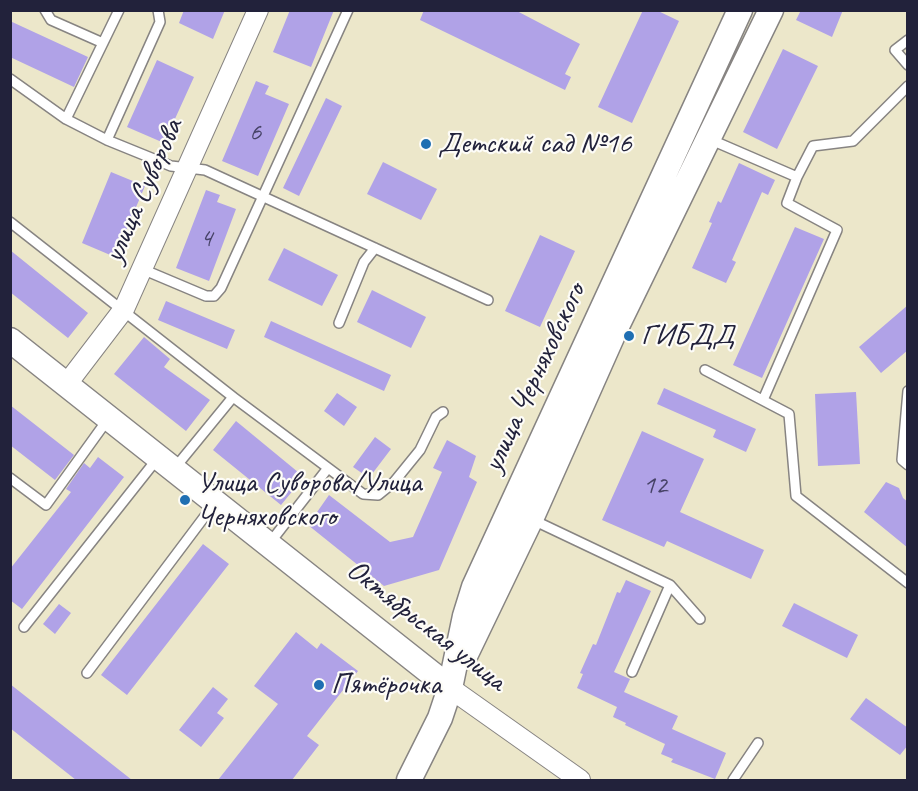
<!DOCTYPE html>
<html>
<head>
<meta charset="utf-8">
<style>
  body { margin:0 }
  #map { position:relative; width:918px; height:791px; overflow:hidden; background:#ece7ca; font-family:Caveat,sans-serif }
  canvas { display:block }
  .frame { position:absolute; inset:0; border:12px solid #22223b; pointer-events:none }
</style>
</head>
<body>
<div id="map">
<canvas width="918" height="791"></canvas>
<div class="frame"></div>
</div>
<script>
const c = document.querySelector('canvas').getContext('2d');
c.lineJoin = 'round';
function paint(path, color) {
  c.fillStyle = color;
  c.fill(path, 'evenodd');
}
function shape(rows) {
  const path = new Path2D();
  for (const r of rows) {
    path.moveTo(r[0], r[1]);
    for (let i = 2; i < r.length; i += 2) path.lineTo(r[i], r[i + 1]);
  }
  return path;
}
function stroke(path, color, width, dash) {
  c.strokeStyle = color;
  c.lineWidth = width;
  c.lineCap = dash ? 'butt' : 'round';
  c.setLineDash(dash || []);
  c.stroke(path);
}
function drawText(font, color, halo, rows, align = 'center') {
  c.font = font + ' Caveat,sans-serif';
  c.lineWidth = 4.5;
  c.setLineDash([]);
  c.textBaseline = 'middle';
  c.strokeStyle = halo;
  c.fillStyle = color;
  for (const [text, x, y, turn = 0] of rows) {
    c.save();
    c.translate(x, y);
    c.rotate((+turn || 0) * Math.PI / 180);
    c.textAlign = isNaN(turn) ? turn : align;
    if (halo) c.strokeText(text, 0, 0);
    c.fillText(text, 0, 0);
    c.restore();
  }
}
paint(shape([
  [184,10,225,10,213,39,179,23],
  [290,10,334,10,311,67,273,52],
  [424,10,515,10,580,44,565,74,571,77,565,90,420,20],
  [643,10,656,10,679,21,632,123,598,107],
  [801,10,843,10,832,37,796,20],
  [10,21,88,57,74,87,10,57],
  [783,49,818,66,777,149,743,132],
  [157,60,194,77,164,143,127,127],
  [256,81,269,86,265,94,289,104,258,176,222,161],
  [326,98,342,106,299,196,283,188],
  [383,162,437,189,421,220,367,194],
  [739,163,775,180,768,195,762,192,732,260,736,262,726,283,692,268,712,223,709,222,718,201,721,203],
  [111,172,145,186,115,257,82,243],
  [206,190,220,195,217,202,236,209,209,281,176,268],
  [795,227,824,239,762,378,733,365],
  [540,235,575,251,540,327,505,311],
  [284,248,338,275,322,306,268,280],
  [10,250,88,313,68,338,10,292],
  [372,290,426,317,411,348,357,322],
  [166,301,235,330,227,349,158,320],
  [908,305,908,350,881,373,859,347],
  [271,321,391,375,384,391,264,337],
  [144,337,170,359,164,367,210,400,186,431,114,374],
  [664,388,756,429,746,452,713,437,716,430,657,404],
  [856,392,860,464,818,466,815,394],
  [337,393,357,407,344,426,324,411],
  [10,405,74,455,55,480,10,445],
  [236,421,304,477,281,505,213,450],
  [642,431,704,459,680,512,764,550,751,579,667,541,664,547,602,520],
  [375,437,391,449,369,478,353,467],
  [447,440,476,456,469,477,477,482,439,570,384,586,308,525,329,495,390,542,413,537,442,472,433,468],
  [98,457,124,477,22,609,10,600,10,569,71,492,66,489,84,463,90,468],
  [886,482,899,488,903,498,908,502,908,548,864,512],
  [203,544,229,564,127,695,101,675],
  [626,580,651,591,614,672,630,679,624,692,678,716,672,729,726,753,715,779,671,762,673,759,661,754,665,744,625,725,626,723,613,717,617,707,577,688,583,674,580,673,593,644,596,645,617,592,620,593],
  [794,603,858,635,847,658,782,626],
  [59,604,71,613,55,634,43,624],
  [296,632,317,649,321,643,358,671,307,736,319,745,292,780,218,780,278,704,254,686],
  [10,684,132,780,76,780,10,728],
  [213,687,228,699,217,713,224,718,201,747,179,730],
  [866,698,908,728,908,745,900,755,850,719]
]), '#b0a2e7');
const service = shape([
  [45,10,51,20,103,43],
  [908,40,895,50,908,65],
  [10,79,66,119,107,140,171,166,205,170,488,300],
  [66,119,119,10],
  [709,139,797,177],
  [107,140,160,22,158,10],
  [10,222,233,397,363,494,378,495,394,482,420,450,436,417,443,412],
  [142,269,206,296,214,296,221,288,348,10],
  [339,323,364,262,375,248],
  [705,370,789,414,796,496,908,583],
  [908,391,902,460,908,465],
  [763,400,837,230,787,203,797,177,813,146,853,141,908,86],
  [174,469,233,397],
  [10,478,46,505,108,419],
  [531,519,670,585,700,619],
  [269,544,328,468],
  [24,627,157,459],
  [632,672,670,585],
  [87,673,214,504],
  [733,780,758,743]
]);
const minor = shape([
  [66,385,124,309,258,10],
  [450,688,580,780]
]);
const tertiary = shape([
  [10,340,450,688],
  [465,656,531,519,616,328,771,10],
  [409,780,440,718,450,688,465,616,474,587,740,10]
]);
stroke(service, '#878482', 12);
stroke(minor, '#878482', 22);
stroke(tertiary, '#878482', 27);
stroke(service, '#fff', 9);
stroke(minor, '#fff', 20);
stroke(tertiary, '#fff', 24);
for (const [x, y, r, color] of [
  [426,144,6,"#1f6fb2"],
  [629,336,6,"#1f6fb2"],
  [185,500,6,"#1f6fb2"],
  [319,685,6,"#1f6fb2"]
]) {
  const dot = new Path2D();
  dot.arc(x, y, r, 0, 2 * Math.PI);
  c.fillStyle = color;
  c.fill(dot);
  stroke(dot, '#fdfcf7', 2);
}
drawText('27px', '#464266', null, [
  ["6",255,133],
  ["4",206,239],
  ["12",655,486]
]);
drawText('30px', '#22223b', '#fdfcf7', [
  ["Детский сад №16",438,144],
  ["ГИБДД",641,336],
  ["Улица Суворова/Улица",197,483],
  ["Черняховского",197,517],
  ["Пятёрочка",331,685]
], 'left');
drawText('30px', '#22223b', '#fdfcf7', [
  ["улица Суворова",144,191,-66],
  ["улица Черняховского",535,378,-65],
  ["Октябрьская улица",426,626,38]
]);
</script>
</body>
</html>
